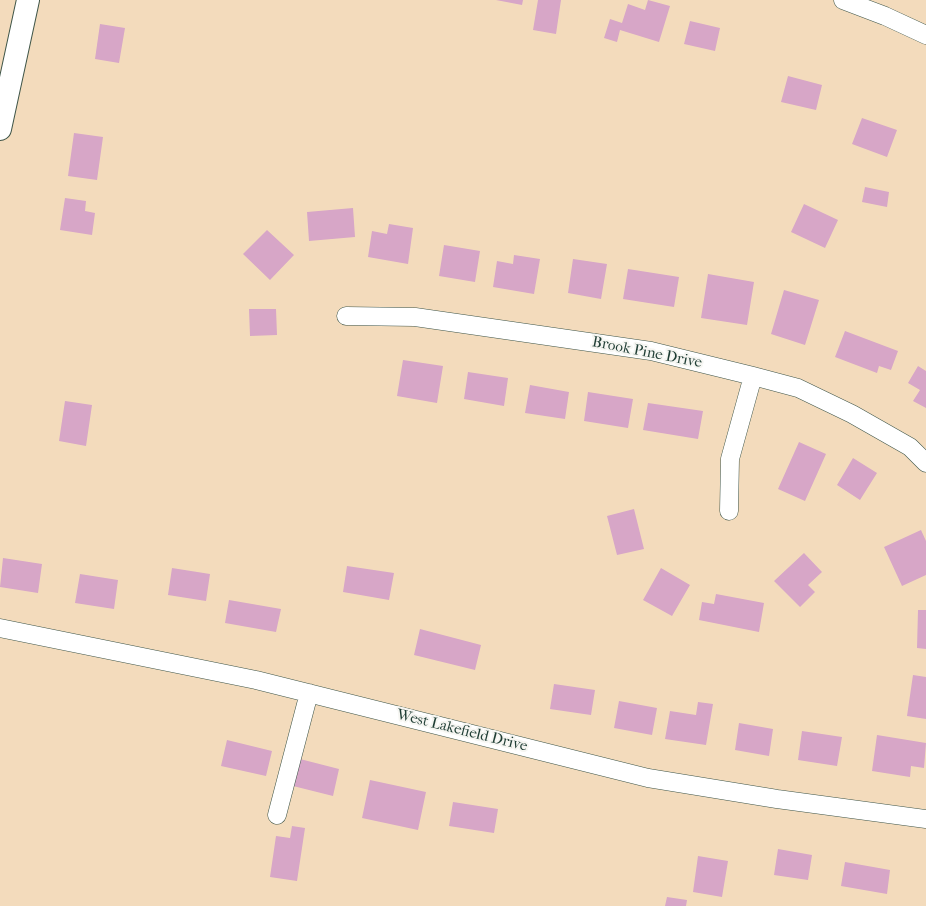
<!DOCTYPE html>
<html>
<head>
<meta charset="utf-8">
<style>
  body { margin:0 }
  canvas { display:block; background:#f3dbbc }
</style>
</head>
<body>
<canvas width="926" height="906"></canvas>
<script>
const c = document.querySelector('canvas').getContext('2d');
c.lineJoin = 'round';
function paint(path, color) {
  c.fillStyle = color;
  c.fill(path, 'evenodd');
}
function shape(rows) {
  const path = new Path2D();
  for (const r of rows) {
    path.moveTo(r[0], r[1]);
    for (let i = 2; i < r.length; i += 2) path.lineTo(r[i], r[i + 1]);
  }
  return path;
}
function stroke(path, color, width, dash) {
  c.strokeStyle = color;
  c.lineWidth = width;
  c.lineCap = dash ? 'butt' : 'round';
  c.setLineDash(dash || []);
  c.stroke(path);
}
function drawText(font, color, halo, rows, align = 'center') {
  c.font = font + ' "IM FELL French Canon",serif';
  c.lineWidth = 4;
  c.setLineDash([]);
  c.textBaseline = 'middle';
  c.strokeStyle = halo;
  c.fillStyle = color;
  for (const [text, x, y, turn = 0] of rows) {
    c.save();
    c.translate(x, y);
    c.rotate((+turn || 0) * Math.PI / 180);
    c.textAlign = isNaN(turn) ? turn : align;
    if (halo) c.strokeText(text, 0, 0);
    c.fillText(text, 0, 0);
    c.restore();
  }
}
paint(shape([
  [496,0,523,0,522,5],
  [538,0,561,0,556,34,533,30],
  [648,0,670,6,659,42,620,30,617,42,604,38,610,19,622,23,628,4,645,10],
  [690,21,720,28,715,51,684,44],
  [100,24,125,28,119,63,95,59],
  [788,76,822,85,816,110,781,102],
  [862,118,897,130,887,157,852,144],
  [74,133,103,137,97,180,68,176],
  [865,187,889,192,887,207,862,202],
  [65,198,86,201,85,211,95,213,92,235,60,230],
  [804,204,838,220,825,248,791,232],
  [353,208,355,237,309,241,307,212],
  [389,224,413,228,408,264,368,257,372,231,387,234],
  [267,230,294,255,270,280,243,254],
  [444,245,480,251,475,282,439,276],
  [514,255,540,259,534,294,493,287,497,261,513,264],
  [573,259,607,264,601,299,568,293],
  [628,269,679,277,674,307,623,299],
  [708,274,754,282,747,325,701,318],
  [784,290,819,300,805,345,771,334],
  [249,309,276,309,277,335,250,336],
  [845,331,898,351,891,370,879,366,877,373,835,357],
  [403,360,443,366,437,403,397,396],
  [918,366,926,371,926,408,913,401,920,390,908,383],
  [468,372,508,378,504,406,464,399],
  [530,385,569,392,565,419,525,413],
  [588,392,633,399,628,428,584,421],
  [65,401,92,405,86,446,59,441],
  [648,403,703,411,698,439,643,430],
  [799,442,826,454,805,501,778,489],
  [853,458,877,473,860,500,837,485],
  [634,509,644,549,617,555,607,516],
  [921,530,926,541,926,575,902,586,884,547],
  [804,553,822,572,808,585,815,592,800,607,774,581],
  [3,558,42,564,38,593,0,587],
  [347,566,394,573,389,600,343,592],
  [172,568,210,574,206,601,168,595],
  [661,568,690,585,672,616,643,600],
  [80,574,118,580,114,609,75,603],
  [716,594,764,603,759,632,699,620,702,602,714,604],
  [229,600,281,609,276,632,225,623],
  [918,610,926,610,926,649,917,648],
  [420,629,481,645,475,670,414,655],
  [913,675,926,677,926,719,907,716],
  [554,684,595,690,591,715,550,709],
  [619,701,657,708,652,735,614,728],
  [698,702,713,704,706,745,665,739,670,711,696,715],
  [739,723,773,729,769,756,735,750],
  [802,731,842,737,837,766,798,760],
  [877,735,926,743,924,768,911,766,910,777,872,771],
  [227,740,272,751,266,776,221,766],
  [300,759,339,769,333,796,293,786],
  [370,780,426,792,418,830,362,818],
  [453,802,498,809,494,833,449,826],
  [292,826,305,828,297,881,270,877,276,836,290,838],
  [778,849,812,855,808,880,774,875],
  [698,856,728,861,722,897,693,892],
  [845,862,890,870,887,894,841,886],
  [667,897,687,900,686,906,665,906]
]), '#d7a6c7');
const minor = shape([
  [843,0,885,16,926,35],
  [346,316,415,317,651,351,753,376,798,388,852,414,910,447,926,463],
  [729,511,730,459,753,376],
  [0,628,256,680,648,778,777,799,926,819],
  [277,815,309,693]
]);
const major = shape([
  [0,129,28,0]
]);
stroke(minor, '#3f5548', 19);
stroke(major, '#3f5548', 24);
stroke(minor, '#fff', 18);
stroke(major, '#fff', 22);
drawText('15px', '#1f3d34', '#f6f6f2', [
  ["Brook Pine Drive",647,353,11],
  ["West Lakefield Drive",462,731,14]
]);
</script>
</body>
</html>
